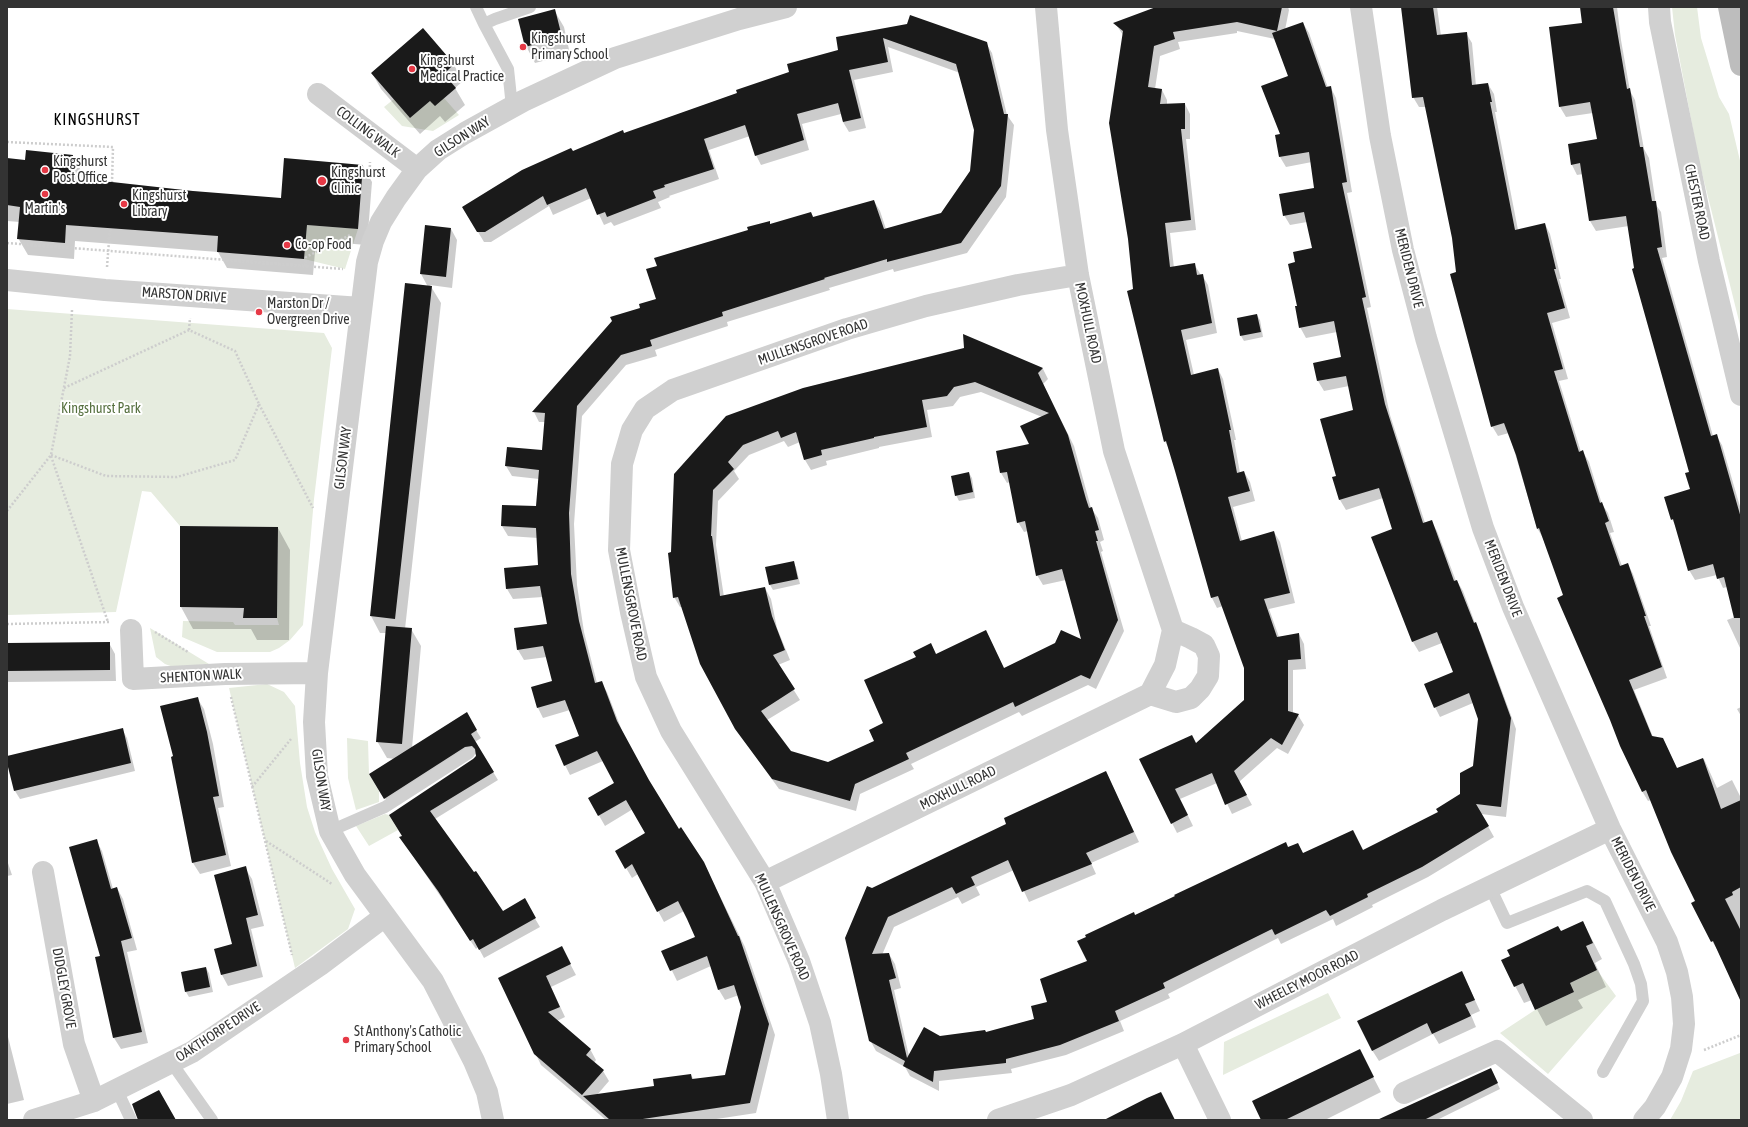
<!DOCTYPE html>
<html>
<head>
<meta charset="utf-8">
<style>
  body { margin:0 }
  #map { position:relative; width:1748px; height:1127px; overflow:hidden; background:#fff; font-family:"Asap Condensed",sans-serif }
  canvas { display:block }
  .frame { position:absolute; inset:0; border:8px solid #333; pointer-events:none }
</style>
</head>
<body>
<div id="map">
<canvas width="1748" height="1127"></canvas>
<div class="frame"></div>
</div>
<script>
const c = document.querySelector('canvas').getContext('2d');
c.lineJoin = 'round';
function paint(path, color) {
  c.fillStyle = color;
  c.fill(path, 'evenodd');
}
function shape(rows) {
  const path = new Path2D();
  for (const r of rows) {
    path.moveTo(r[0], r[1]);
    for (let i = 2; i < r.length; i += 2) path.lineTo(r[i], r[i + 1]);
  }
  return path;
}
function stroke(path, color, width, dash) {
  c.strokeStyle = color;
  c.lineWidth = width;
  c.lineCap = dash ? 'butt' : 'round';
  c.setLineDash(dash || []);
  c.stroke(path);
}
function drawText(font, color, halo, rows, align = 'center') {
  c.font = font + ' "Asap Condensed",sans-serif';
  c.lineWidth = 4;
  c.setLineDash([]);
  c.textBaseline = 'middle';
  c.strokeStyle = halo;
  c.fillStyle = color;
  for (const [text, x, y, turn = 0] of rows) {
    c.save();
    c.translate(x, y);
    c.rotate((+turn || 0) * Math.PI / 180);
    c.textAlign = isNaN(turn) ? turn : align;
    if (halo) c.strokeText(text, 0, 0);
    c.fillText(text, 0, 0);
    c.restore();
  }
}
paint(shape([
  [1672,7,1697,7,1701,38,1719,97,1729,114,1741,165,1741,329,1699,161,1675,35],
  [444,98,459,115,433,131,402,126,384,107,394,99,410,118,430,101],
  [307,225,358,229,345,269,304,259],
  [7,309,324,333,332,348,314,499,303,625,290,640,279,648,270,652,217,652,182,637,183,621,233,622,235,625,279,625,277,618,278,527,180,526,151,492,142,491,116,612,7,615],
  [150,628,209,664,173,667,165,664,156,657],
  [267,684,284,692,295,706,300,763,307,807,315,832,332,869,355,909,348,929,295,968,229,688],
  [347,738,368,741,369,774,379,791,379,802,356,810,348,778],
  [385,814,389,815,398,830,369,846,356,826],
  [1597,970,1616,996,1548,1074,1500,1033,1535,1010,1574,992,1570,983],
  [1328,993,1341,1018,1223,1075,1224,1042],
  [1740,1053,1741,1120,1670,1120,1681,1101,1693,1071]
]), '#e6ecdf');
paint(shape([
  [1159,7,1288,7,1289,10,1285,30,1303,23,1309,33,1328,88,1331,88,1336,98,1352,192,1347,193,1371,307,1367,308,1390,415,1425,523,1431,521,1437,531,1456,581,1457,581,1463,591,1475,623,1481,634,1516,729,1506,817,1481,814,1494,837,1428,877,1372,905,1373,907,1336,926,1333,919,1281,944,1278,938,1168,994,1170,998,1120,1021,1124,1031,1066,1055,1011,1069,1012,1073,939,1081,939,1091,910,1076,905,1067,876,1051,870,1040,872,889,1008,825,1106,772,1139,842,1091,863,1096,874,1029,902,1014,870,976,887,980,895,962,904,958,897,894,927,882,955,889,954,895,964,901,988,894,990,909,1056,940,1037,986,1033,1035,1019,1049,1002,1135,916,1298,844,1303,854,1363,851,1440,813,1461,795,1474,766,1479,719,1473,703,1440,717,1435,707,1454,673,1442,643,1419,652,1413,642,1372,538,1393,530,1383,498,1346,510,1340,500,1333,478,1338,476,1355,410,1349,386,1324,391,1318,381,1314,364,1342,358,1337,332,1306,338,1300,327,1296,263,1313,248,1307,222,1290,225,1284,215,1316,189,1312,162,1286,167,1280,157,1289,77,1275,39,1237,31,1237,33,1178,42,1180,49,1160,56,1155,89,1162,90,1167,100,1167,104,1185,104,1190,114,1190,139,1186,139,1196,230,1170,233,1174,268,1194,264,1201,275,1202,275,1208,285,1217,333,1186,340,1194,375,1218,369,1223,379,1236,440,1234,440,1240,473,1244,472,1250,482,1255,501,1233,507,1242,541,1274,532,1280,542,1295,603,1269,609,1279,637,1299,634,1304,644,1306,669,1293,670,1293,713,1298,715,1304,725,1288,754,1277,748,1239,782,1252,805,1232,814,1217,783,1180,799,1193,826,1177,833,1140,759,1196,744,1245,700,1245,668,1223,606,1217,608,1212,598,1170,451,1165,441,1134,290,1123,35,1115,23],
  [1402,7,1437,7,1441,36,1466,33,1472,43,1476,86,1488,84,1494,94,1497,112,1495,112,1518,230,1545,224,1550,234,1561,279,1559,279,1570,318,1552,323,1568,379,1559,381,1581,452,1583,452,1589,462,1602,504,1608,513,1614,532,1610,533,1622,566,1628,564,1633,574,1651,626,1649,626,1667,678,1634,690,1653,737,1663,739,1677,769,1704,759,1717,788,1732,780,1741,798,1741,1000,1718,951,1712,941,1697,901,1651,800,1648,801,1642,791,1543,538,1537,528,1509,433,1498,436,1492,426,1457,273,1453,238,1426,107,1419,107,1413,97],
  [1581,7,1617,7,1621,40,1630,91,1635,100,1644,149,1649,158,1656,205,1661,212,1667,257,1662,258,1713,436,1716,435,1722,445,1741,510,1741,650,1727,620,1735,617,1727,587,1723,588,1717,575,1695,580,1689,570,1676,527,1672,519,1691,490,1690,473,1636,269,1629,226,1596,231,1590,221,1583,174,1577,175,1572,165,1598,140,1593,113,1566,117,1560,107,1550,28,1583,24],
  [554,10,564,27,570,54,535,63,526,46],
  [908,25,986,43,992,53,1007,115,1014,125,1006,197,967,253,894,272,893,269,829,288,830,290,727,322,728,326,655,350,657,356,626,365,582,416,574,524,577,585,584,632,597,683,601,682,607,692,623,733,651,786,678,830,709,874,745,947,775,1035,756,1113,710,1120,606,1120,541,1065,499,978,567,958,576,975,551,987,565,1017,557,1021,590,1049,596,1060,594,1063,603,1071,609,1081,597,1095,655,1087,691,1075,694,1080,726,1076,742,1007,739,995,725,1000,719,990,711,966,677,981,663,952,697,937,684,911,664,922,638,874,632,878,616,851,646,833,633,809,605,826,589,798,615,783,603,761,570,775,565,765,580,737,570,710,543,718,538,708,554,682,547,657,524,660,518,650,515,629,548,624,543,597,513,599,507,589,505,569,539,566,538,538,508,536,502,526,503,506,537,507,539,479,512,476,506,466,508,448,543,452,545,422,539,422,534,412,613,321,641,309,657,299,749,230,769,222,771,225,811,213,814,218,874,201,880,211,886,229,942,214,971,172,975,130,960,73,888,47,893,72,854,80,866,128,849,132,843,122,841,114,802,124,809,150,761,165,756,155,750,136,709,150,719,179,669,196,670,197,658,202,661,208,614,226,611,222,604,225,591,198,553,215,549,206,491,242,484,242,469,217,573,152,738,93],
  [423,29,454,65,463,81,455,88,465,105,445,122,440,116,420,134,381,89,372,73],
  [72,156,82,172,81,182,282,199,363,166,372,182,367,245,316,241,313,275,227,268,218,252,75,241,74,259,28,255,18,238,20,222,7,221,7,159,26,161],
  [451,229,457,240,452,288,430,285,441,303,405,629,411,629,421,646,412,748,466,714,481,738,475,742,498,780,435,819,502,912,524,900,540,927,484,958,478,947,476,949,401,838,474,760,477,754,470,755,390,806,375,783,395,759,387,758,377,741,386,633,380,633,371,616,428,287,421,274],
  [1257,315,1260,320,1263,337,1244,341,1241,336],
  [964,336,1043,369,1048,379,1043,384,1074,446,1091,508,1098,518,1104,540,1100,542,1103,551,1101,552,1124,631,1096,689,1088,685,1022,716,1019,712,911,764,914,769,860,794,856,811,779,789,736,729,683,607,680,607,674,597,672,553,675,474,965,348],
  [981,392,1042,417,1030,445,1001,473,1007,483,1010,482,1018,522,1024,532,1028,531,1037,575,1043,585,1066,580,1083,641,1004,669,986,631,936,655,885,724,875,741,828,763,791,752,767,720,800,700,778,665,790,660,777,628,771,599,765,588,724,597,716,545,718,501,739,479,734,471,749,455,784,441,788,447,800,442,805,460,811,470,827,465,826,461,879,448,879,447,932,437,927,410,953,406,960,397],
  [969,473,972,478,975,498,959,501,956,495],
  [181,527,278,528,290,550,289,640,257,640,251,629,193,629,181,607],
  [793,562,796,567,800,584,773,590,770,585,767,568],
  [109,643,115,654,116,681,7,682,7,644],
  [197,698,204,709,213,744,224,807,218,808,231,866,200,874,193,863],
  [1741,707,1741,716,1737,709],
  [122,729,127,738,135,771,20,799,15,791,7,757],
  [96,840,102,851,113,889,117,888,123,899,137,950,127,952,148,1043,121,1049,114,1038,96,958,101,957],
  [7,860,12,875,7,876],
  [245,868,252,879,264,926,251,929,263,977,228,986,222,975,233,945],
  [1583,922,1602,959,1595,963,1606,987,1578,1000,1583,1008,1546,1026,1532,1000,1524,1003,1502,961],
  [206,968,209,973,213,992,189,997,186,992],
  [1467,983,1480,1011,1471,1015,1476,1027,1439,1044,1433,1034,1379,1061,1372,1050],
  [7,1033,24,1100,7,1104],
  [1359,1050,1381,1092,1325,1120,1262,1120],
  [1493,1074,1500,1089,1437,1120,1404,1120]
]), '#0003');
paint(shape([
  [1156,7,1282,7,1277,31,1237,22,1173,32,1175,39,1154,46,1148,87,1162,89,1160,104,1185,103,1185,129,1181,129,1191,220,1165,223,1170,267,1195,263,1197,275,1203,274,1212,323,1181,330,1191,375,1218,368,1231,430,1229,430,1237,473,1244,471,1250,491,1228,497,1240,541,1274,531,1290,593,1264,599,1277,637,1299,633,1301,659,1288,660,1288,711,1299,714,1282,745,1271,738,1234,771,1247,795,1225,805,1212,773,1175,789,1188,815,1171,824,1139,759,1192,735,1196,743,1244,700,1244,668,1218,596,1211,598,1175,471,1166,441,1164,442,1127,291,1133,289,1128,239,1109,123,1123,31,1113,23],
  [1401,7,1433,7,1437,35,1467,32,1472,85,1488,83,1492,102,1490,102,1515,230,1545,223,1556,269,1554,269,1565,308,1547,313,1563,369,1554,371,1579,452,1583,450,1600,503,1602,502,1609,521,1605,523,1620,566,1628,563,1646,616,1644,616,1662,667,1629,680,1652,736,1663,738,1677,768,1703,758,1721,809,1741,800,1741,887,1732,892,1733,895,1725,899,1741,931,1741,1002,1713,941,1711,942,1691,903,1695,901,1671,852,1646,790,1642,792,1620,746,1610,720,1557,598,1563,595,1539,528,1537,529,1516,455,1504,423,1491,427,1450,274,1456,272,1452,238,1423,97,1412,98],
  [1580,7,1613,7,1627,89,1630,88,1640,147,1643,147,1652,201,1656,201,1662,247,1657,248,1711,436,1717,434,1741,518,1741,618,1734,618,1724,577,1717,579,1713,564,1688,571,1673,519,1671,520,1664,497,1690,489,1685,473,1689,472,1632,269,1634,268,1626,216,1589,221,1580,163,1571,165,1568,144,1597,139,1590,102,1559,107,1549,27,1582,23],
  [555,9,562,37,525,47,518,19],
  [910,15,987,42,1004,114,1008,114,1001,186,961,243,887,262,887,259,824,278,825,279,722,312,723,316,650,340,652,346,621,355,577,406,569,513,571,574,579,621,595,683,602,681,617,721,649,780,679,829,681,827,704,862,738,936,739,936,769,1024,750,1103,636,1120,610,1120,583,1096,654,1086,653,1079,691,1074,692,1079,725,1075,741,1007,734,985,718,990,707,956,670,971,661,951,695,937,687,919,678,901,657,912,632,864,625,869,615,851,645,833,626,800,598,816,588,798,614,783,597,751,564,766,555,745,579,736,565,700,537,708,531,687,552,681,543,646,517,650,514,628,547,624,540,586,506,589,504,568,538,565,536,528,501,526,502,505,536,506,539,470,505,466,507,447,542,450,545,413,532,412,612,321,610,317,640,308,639,304,656,299,646,269,657,266,654,258,748,230,747,227,770,221,770,224,811,212,813,217,874,200,884,229,941,213,970,171,974,130,956,64,883,38,888,62,849,70,861,118,843,122,838,103,797,114,804,140,755,156,745,125,704,139,714,169,664,185,665,187,653,191,656,198,607,217,605,212,597,215,586,188,547,205,543,196,485,232,477,232,462,207,522,170,571,148,573,151,623,130,624,133,737,93,736,90,789,72,787,64,838,50,836,37,907,24],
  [1303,22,1326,87,1331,86,1347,182,1342,183,1366,297,1362,298,1385,404,1423,523,1432,520,1454,581,1457,580,1474,623,1476,622,1511,718,1501,807,1476,804,1489,826,1458,845,1422,867,1367,894,1368,897,1330,916,1326,910,1275,935,1272,929,1163,983,1165,988,1115,1011,1119,1021,1060,1045,1006,1059,1006,1063,934,1071,933,1082,903,1066,905,1061,869,1041,845,938,867,886,872,888,1006,824,1004,818,1106,771,1134,832,1086,853,1092,864,1022,892,1008,860,971,877,975,885,964,890,956,894,952,887,888,917,872,954,889,953,896,978,889,980,907,1058,924,1027,940,1036,985,1030,986,1032,1034,1019,1031,1006,1047,1002,1040,979,1087,961,1077,941,1086,937,1085,935,1134,912,1135,915,1175,896,1174,895,1286,842,1288,847,1298,843,1303,853,1353,830,1363,850,1438,812,1436,809,1460,794,1460,773,1473,766,1478,719,1469,693,1434,708,1424,684,1453,672,1437,632,1412,642,1371,537,1392,529,1379,488,1339,500,1332,477,1336,476,1320,419,1353,410,1346,376,1317,381,1313,363,1341,357,1334,321,1299,328,1295,306,1297,306,1288,264,1295,262,1293,252,1312,248,1304,212,1283,216,1279,194,1314,188,1309,152,1279,157,1275,135,1280,134,1261,86,1288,76,1272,33],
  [423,28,454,64,444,74,456,88,435,106,430,101,410,118,371,73],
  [26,150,73,155,70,181,112,182,193,191,281,198,284,158,363,165,358,229,307,225,304,259,217,252,218,236,66,225,65,243,17,239,20,207,7,205,7,158,25,160],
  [425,225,451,228,446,277,420,274],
  [405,283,432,286,395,619,370,616],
  [1257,314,1261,332,1240,336,1237,318],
  [963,334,1043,368,1038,373,1068,435,1086,499,1089,508,1092,507,1099,530,1095,531,1098,541,1096,541,1118,620,1090,679,1081,675,1015,707,1013,702,906,753,909,759,855,784,850,801,772,779,735,729,700,664,678,597,673,598,668,553,671,552,674,474,726,416,803,388,964,348],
  [975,382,1049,413,1020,426,1029,444,996,451,1000,473,1007,472,1017,523,1025,521,1036,576,1062,569,1081,639,1061,630,1055,643,1004,668,986,630,936,654,931,643,913,652,916,657,864,680,883,723,869,730,874,741,828,762,791,751,761,711,795,689,773,655,785,650,772,616,765,587,720,596,712,536,711,536,713,490,734,469,728,462,743,445,778,431,781,438,796,432,804,460,822,455,821,450,874,438,874,437,927,427,922,400,947,396,954,387],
  [969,472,973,492,955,496,951,476],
  [180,526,278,527,277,618,243,618,244,608,180,607],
  [794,561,798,579,769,585,765,567],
  [386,626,412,628,402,744,376,742],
  [110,642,110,670,7,671,7,643],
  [198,697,207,732,219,796,213,797,226,855,192,863,171,757,173,756,160,706],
  [467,712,477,730,471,734,494,772,430,811,474,872,476,871,503,911,525,898,536,918,479,950,473,939,470,941,438,891,399,837,402,836,389,815,473,759,476,756,475,749,472,746,465,747,384,799,369,774],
  [123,728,131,763,14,791,7,763,7,756],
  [97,839,111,889,117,887,132,938,121,941,142,1032,113,1038,95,957,100,956,69,847],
  [246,866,258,915,246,918,257,966,221,975,214,949,232,944,214,875],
  [1583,921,1593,943,1586,946,1597,970,1570,983,1574,992,1535,1010,1523,983,1514,987,1501,960,1510,956,1507,950,1558,926,1561,931],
  [562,946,571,964,546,976,560,1007,548,1012,591,1049,586,1055,604,1070,582,1095,534,1054,498,978],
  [206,967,210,987,185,992,181,972],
  [1462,971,1475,1000,1465,1004,1471,1016,1432,1034,1427,1023,1372,1051,1357,1021],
  [1360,1049,1374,1077,1285,1120,1261,1120,1252,1101],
  [1491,1068,1498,1083,1424,1120,1377,1120],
  [159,1090,176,1120,138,1120,132,1104],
  [1161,1092,1175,1120,1104,1120,1147,1098]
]), '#1a1a1a');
stroke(shape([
  [7,142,113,147,112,182],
  [369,195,370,162],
  [7,243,343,269],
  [305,266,306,257,350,235],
  [107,267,110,228],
  [64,388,189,330],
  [259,404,313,508],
  [51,455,106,476,177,477,235,460,259,404,235,351,189,330,190,318],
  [51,456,108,622],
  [7,511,51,455,70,356,72,310],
  [7,624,110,622],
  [155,632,188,652],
  [231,697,292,955],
  [252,787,291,739],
  [266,841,332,884],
  [1704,1050,1741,1035]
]), '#cdcdcd', 2.5, [2, 2]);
stroke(shape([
  [476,7,484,24],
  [512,107,508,69,484,24,495,19,530,7],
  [330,831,385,807,469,753],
  [1490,887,1507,923,1587,891,1605,901,1634,964,1641,984,1643,1001,1603,1072],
  [171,1062,212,1120],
  [117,1090,131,1120]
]), '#d0d0d0', 12);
stroke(shape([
  [1361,7,1380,136,1403,250,1426,338,1483,528,1513,607,1610,829,1667,942,1677,972,1682,997,1684,1024,1681,1049,1672,1077,1655,1107,1644,1120],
  [1659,7,1660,22,1709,261,1741,395],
  [318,94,417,169],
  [7,280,105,290,361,308],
  [131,630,133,679,225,674,317,673],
  [1150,694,1176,702,1191,698,1200,689,1208,676,1209,656,1204,645,1191,638,1173,630],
  [43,872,74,1044,94,1101],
  [765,882,1150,694,1165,665,1173,630,1114,451,1078,275,1057,130,1046,7],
  [1183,1044,1220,1120],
  [1404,1093,1497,1051,1582,1120],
  [34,1120,94,1101,192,1052,320,965,385,916],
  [493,1120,487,1092,474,1061,433,981,355,875,330,831,317,776,314,722,317,673,367,262,373,241,381,222,396,198,417,169,438,150,465,133,523,101,615,58,739,19,786,7],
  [838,1120,831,1074,820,1023,799,961,765,882,671,731,646,677,631,612,619,550,622,464,632,430,645,409,673,390,847,329,926,306,1018,285,1078,275],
  [998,1120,1071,1095,1183,1044,1442,910,1610,829]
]), '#d0d0d0', 22);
stroke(shape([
  [1729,7,1741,65]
]), '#bdbdbd', 22);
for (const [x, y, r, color] of [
  [523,47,4,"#e63946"],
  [412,69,4,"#e63946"],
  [45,170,4,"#e63946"],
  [322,181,5,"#e63946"],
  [45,194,4,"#e63946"],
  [124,204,4,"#e63946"],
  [287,245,4,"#e63946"],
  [259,312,4,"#e63946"],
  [346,1040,4,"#e63946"]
]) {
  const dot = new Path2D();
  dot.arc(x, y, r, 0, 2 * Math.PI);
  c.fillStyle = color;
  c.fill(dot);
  stroke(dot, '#fff', 1.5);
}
drawText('14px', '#333', '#fff', [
  ["Kingshurst",531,39],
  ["Primary School",531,55],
  ["Kingshurst",420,61],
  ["Medical Practice",420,77],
  ["Kingshurst",53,162],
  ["Post Office",53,178],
  ["Kingshurst",331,173],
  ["Clinic",331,189],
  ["Kingshurst",132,196],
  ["Library",132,212],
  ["Martin's",45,209,"center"],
  ["Co-op Food",295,245],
  ["Marston Dr /",267,304],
  ["Overgreen Drive",267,320],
  ["St Anthony's Catholic",354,1032],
  ["Primary School",354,1048]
], 'left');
drawText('14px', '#333', '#fff', [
  ["COLLING WALK",368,132,37],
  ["GILSON WAY",462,137,-32],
  ["CHESTER ROAD",1697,202,78],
  ["MERIDEN DRIVE",1409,268,76],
  ["MARSTON DRIVE",184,295,4],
  ["MOXHULL ROAD",1088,323,78],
  ["MULLENSGROVE ROAD",813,342,-19],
  ["GILSON WAY",343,458,-83],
  ["MERIDEN DRIVE",1503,578,69],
  ["MULLENSGROVE ROAD",631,604,79],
  ["SHENTON WALK",201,676,-3],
  ["GILSON WAY",321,780,81],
  ["MOXHULL ROAD",958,788,-26],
  ["MERIDEN DRIVE",1633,874,63],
  ["MULLENSGROVE ROAD",782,927,66],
  ["WHEELEY MOOR ROAD",1307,980,-27],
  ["DIDGLEY GROVE",64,988,80],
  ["OAKTHORPE DRIVE",218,1032,-33]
]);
drawText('14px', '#56703f', '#fff', [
  ["Kingshurst Park",101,409]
]);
c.letterSpacing = '1px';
drawText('16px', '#000', '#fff', [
  ["KINGSHURST",97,120]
]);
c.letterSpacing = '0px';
</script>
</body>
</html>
